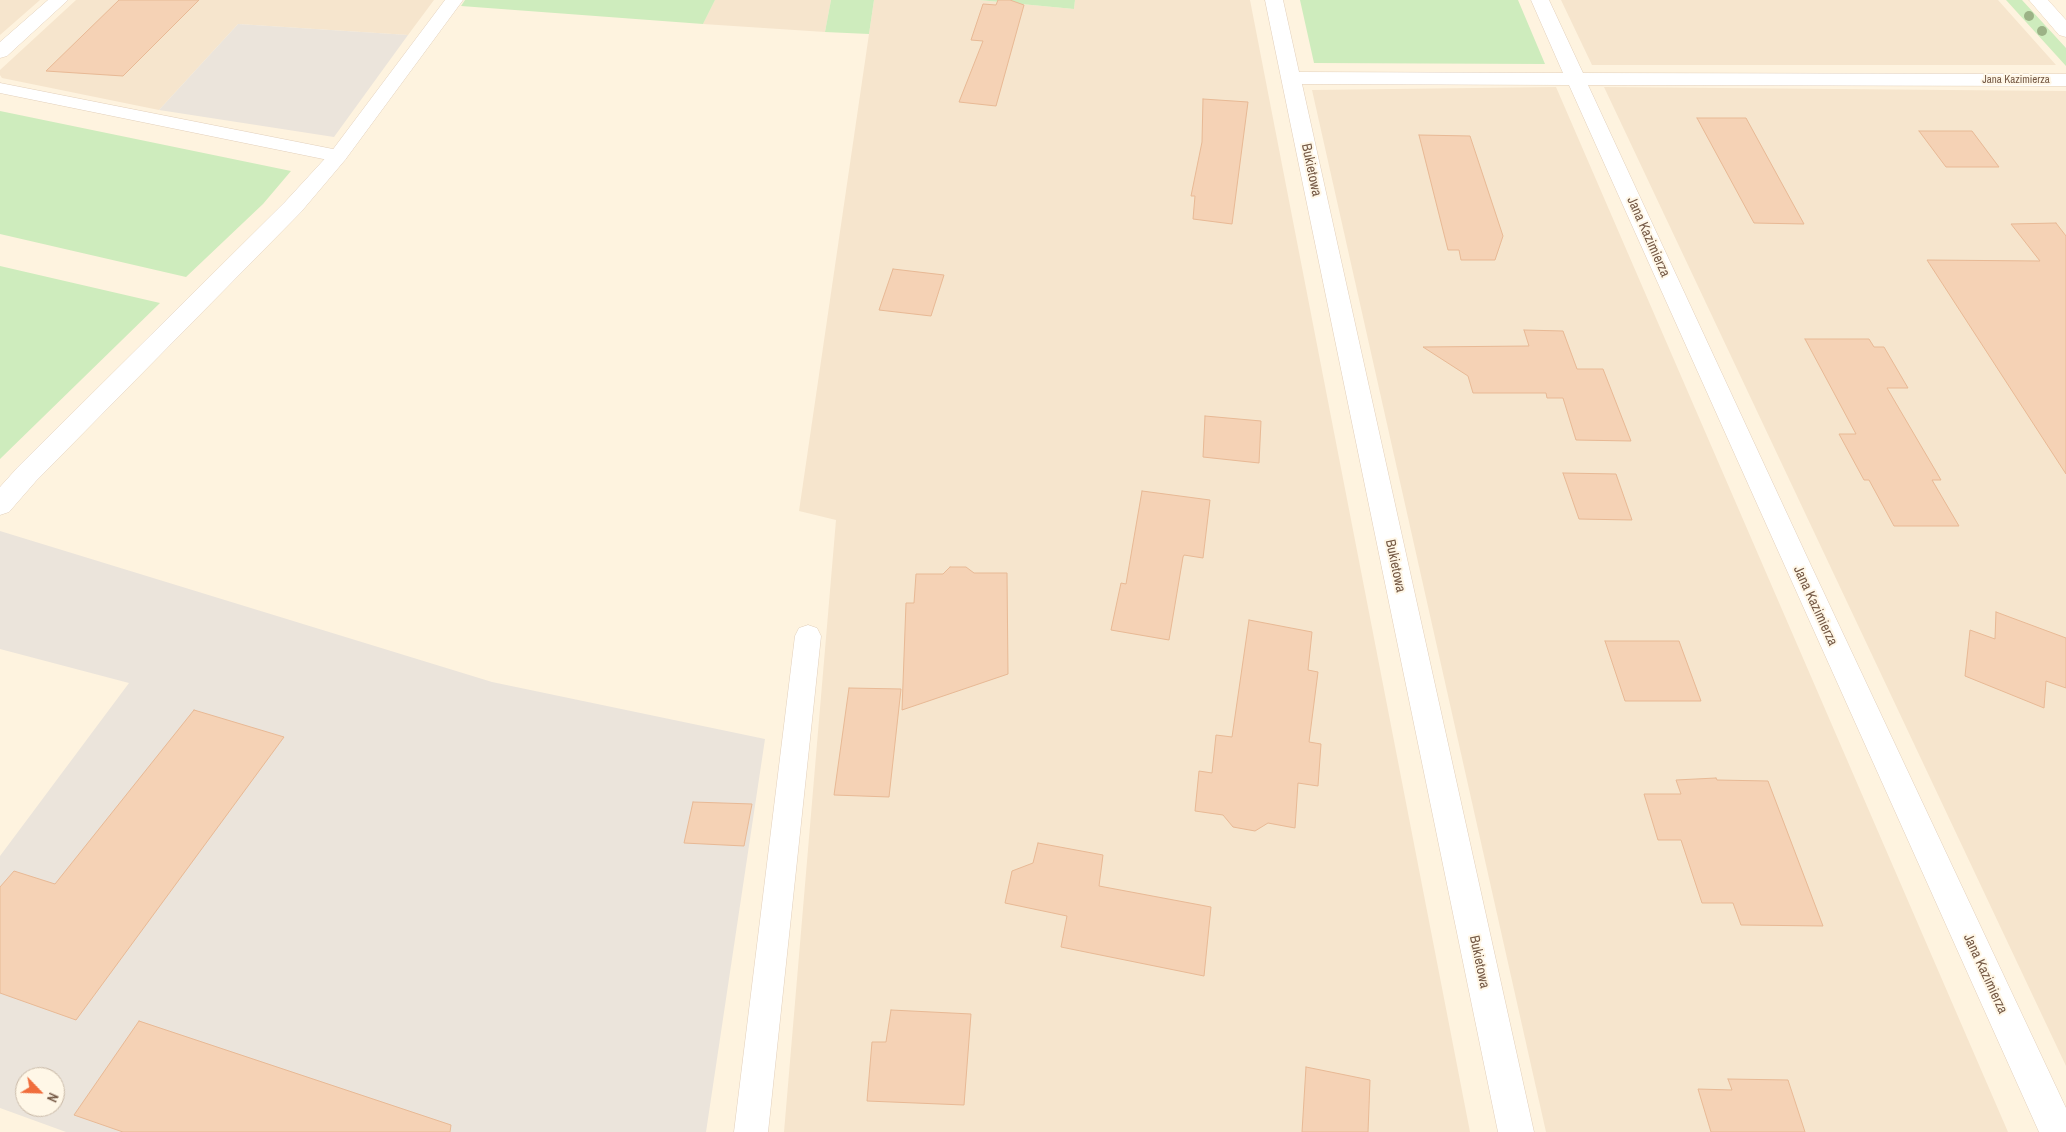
<!DOCTYPE html>
<html>
<head>
<meta charset="utf-8">
<style>
  body { margin:0 }
  #map { position:relative; width:2066px; height:1132px; overflow:hidden; background:#fef3df; font-family:"Archivo Narrow",sans-serif }
  canvas { display:block }
  .north { position:absolute; left:15px; top:1067px; width:50px; height:50px; box-sizing:border-box; background:#fff7e7; border:1px solid #c8b8a6; border-radius:50%; rotate:114deg; font-size:14px; font-weight:700; line-height:20px; text-align:center; color:#755945 }
  .north::after { content:''; display:block; margin:auto; width:18px; height:22px; background:#f06d3c; clip-path:polygon(50% 0,100% 100%,50% 72%,0 100%) }
</style>
</head>
<body>
<div id="map">
<canvas width="2066" height="1132"></canvas>
<div class="north">N</div>
</div>
<script>
const c = document.querySelector('canvas').getContext('2d');
c.lineJoin = 'round';
function paint(path, color) {
  c.fillStyle = color;
  c.fill(path, 'evenodd');
}
function shape(rows) {
  const path = new Path2D();
  for (const r of rows) {
    path.moveTo(r[0], r[1]);
    for (let i = 2; i < r.length; i += 2) path.lineTo(r[i], r[i + 1]);
  }
  return path;
}
function stroke(path, color, width, dash) {
  c.strokeStyle = color;
  c.lineWidth = width;
  c.lineCap = dash ? 'butt' : 'round';
  c.setLineDash(dash || []);
  c.stroke(path);
}
function drawText(font, color, halo, rows, align = 'center') {
  c.font = font + ' "Archivo Narrow",sans-serif';
  c.lineWidth = 4;
  c.setLineDash([]);
  c.textBaseline = 'middle';
  c.strokeStyle = halo;
  c.fillStyle = color;
  for (const [text, x, y, turn = 0] of rows) {
    c.save();
    c.translate(x, y);
    c.rotate((+turn || 0) * Math.PI / 180);
    c.textAlign = isNaN(turn) ? turn : align;
    if (halo) c.strokeText(text, 0, 0);
    c.fillText(text, 0, 0);
    c.restore();
  }
}
paint(shape([
  [0,0,40,0,0,35],
  [76,0,434,0,408,35,238,24,159,110,2,78,0,75,0,70],
  [715,0,831,0,825,32,703,24],
  [874,0,979,0,1074,9,1075,0,1250,0,1470,1132,784,1132,836,520,799,511],
  [1561,0,1998,0,2056,65,1592,65],
  [1556,87,2008,1132,1546,1132,1312,90],
  [1604,87,2066,91,2066,1066]
]), '#f6e5cd');
paint(shape([
  [238,24,408,35,334,137,159,110],
  [0,531,492,682,765,739,706,1132,66,1132,0,1108,0,856,129,683,0,649],
  [25,1077,55,1077,55,1107,25,1107]
]), '#ebe4db');
paint(shape([
  [465,0,715,0,703,24,461,6],
  [831,0,874,0,869,34,825,32],
  [979,0,1075,0,1074,9],
  [1300,0,1518,0,1545,64,1314,63],
  [2006,0,2022,0,2066,48,2066,66],
  [0,111,291,171,263,204,186,277,0,234],
  [0,266,160,303,0,459]
]), '#ceecbd');
const building = shape([
  [119,0,199,0,123,76,46,71,119,0],
  [998,0,1010,0,1024,5,996,106,959,102,983,41,971,40,983,4,996,5,998,0],
  [1203,99,1248,102,1232,224,1193,219,1195,196,1191,196,1202,142,1203,99],
  [1697,118,1746,118,1804,224,1754,223,1697,118],
  [1919,131,1972,131,1999,167,1946,167,1919,131],
  [1419,135,1470,136,1503,236,1495,260,1461,260,1459,250,1448,250,1419,135],
  [2056,223,2066,236,2066,474,1927,260,2040,261,2011,224,2056,223],
  [893,269,944,275,931,316,879,310,893,269],
  [1524,330,1563,331,1577,369,1603,369,1631,441,1576,440,1563,398,1547,398,1546,393,1473,393,1468,376,1423,347,1529,346,1524,330],
  [1805,339,1869,339,1874,347,1884,347,1908,388,1887,388,1941,480,1932,480,1959,526,1894,526,1869,480,1864,480,1839,434,1856,434,1805,339],
  [1205,416,1261,421,1259,463,1203,457,1205,416],
  [1563,473,1616,474,1632,520,1579,519,1563,473],
  [1142,491,1210,500,1203,558,1184,555,1183,557,1169,640,1111,630,1121,583,1126,584,1142,491],
  [950,567,966,567,974,573,1007,573,1008,674,902,710,906,603,914,603,916,574,943,574,950,567],
  [1996,612,2066,638,2066,688,2046,681,2044,708,1965,676,1970,630,1995,639,1996,612],
  [1249,620,1312,632,1308,670,1318,672,1309,742,1321,744,1318,786,1298,783,1295,828,1268,823,1255,831,1233,827,1223,815,1195,811,1199,771,1212,773,1216,735,1232,737,1249,620],
  [1605,641,1679,641,1701,701,1625,701,1605,641],
  [849,688,901,689,889,797,834,795,849,688],
  [194,710,284,737,76,1020,0,993,0,887,14,871,55,884,194,710],
  [1716,778,1717,780,1768,781,1823,926,1741,925,1733,903,1702,903,1681,840,1658,840,1644,794,1681,794,1676,780,1716,778],
  [693,802,752,804,744,846,684,843,693,802],
  [1038,843,1103,855,1099,886,1211,907,1204,976,1061,947,1067,916,1005,903,1012,871,1033,863,1038,843],
  [891,1010,971,1014,964,1105,867,1101,872,1042,886,1042,891,1010],
  [139,1021,451,1125,450,1132,123,1132,74,1115,139,1021],
  [1306,1067,1370,1080,1368,1132,1302,1132,1306,1067],
  [1728,1079,1788,1080,1805,1132,1711,1132,1698,1089,1732,1090,1728,1079]
]);
paint(building, '#f5d2b5');
stroke(building, '#e8b995', 1);
const lane = shape([
  [0,83,338,150,345,152,347,156,345,160,338,162,0,93,0,83],
  [808,625,817,628,821,636,768,1132,734,1132,795,636,799,628,808,625]
]);
const street = shape([
  [48,0,68,0,7,56,0,58,0,42,48,0],
  [445,0,463,0,345,160,301,212,36,481,9,512,0,515,0,487,18,467,285,202,331,152,445,0],
  [1265,0,1283,0,1299,72,1563,73,1531,0,1549,0,1583,73,2066,74,2066,86,1588,85,1808,559,2066,1108,2066,1132,2039,1132,1569,85,1302,84,1534,1132,1498,1132,1265,0]
]);
const secondary = shape([
  [2029,0,2048,0,2066,20,2066,37,2059,35,2029,0]
]);
stroke(lane, '#e2cfbb', 1);
stroke(street, '#e2cfbb', 1);
stroke(secondary, '#e8d1b8', 1);
paint(lane, '#fff');
paint(street, '#fff');
paint(secondary, '#fff');
c.fillStyle = '#9cb286';
for (const [x, y] of [
  [2029,16],
  [2042,31]
]) {
  c.beginPath();
  c.arc(x, y, 5, 0, 2 * Math.PI);
  c.fill();
}
drawText('11px', '#755945', '#fff7e7', [
  ["Jana Kazimierza",2016,80]
]);
drawText('14px', '#755945', '#fff7e7', [
  ["Bukietowa",1311,170,78],
  ["Jana Kazimierza",1648,237,66],
  ["Bukietowa",1395,566,78],
  ["Jana Kazimierza",1815,606,65],
  ["Bukietowa",1479,962,78],
  ["Jana Kazimierza",1985,974,65]
]);
</script>
</body>
</html>
